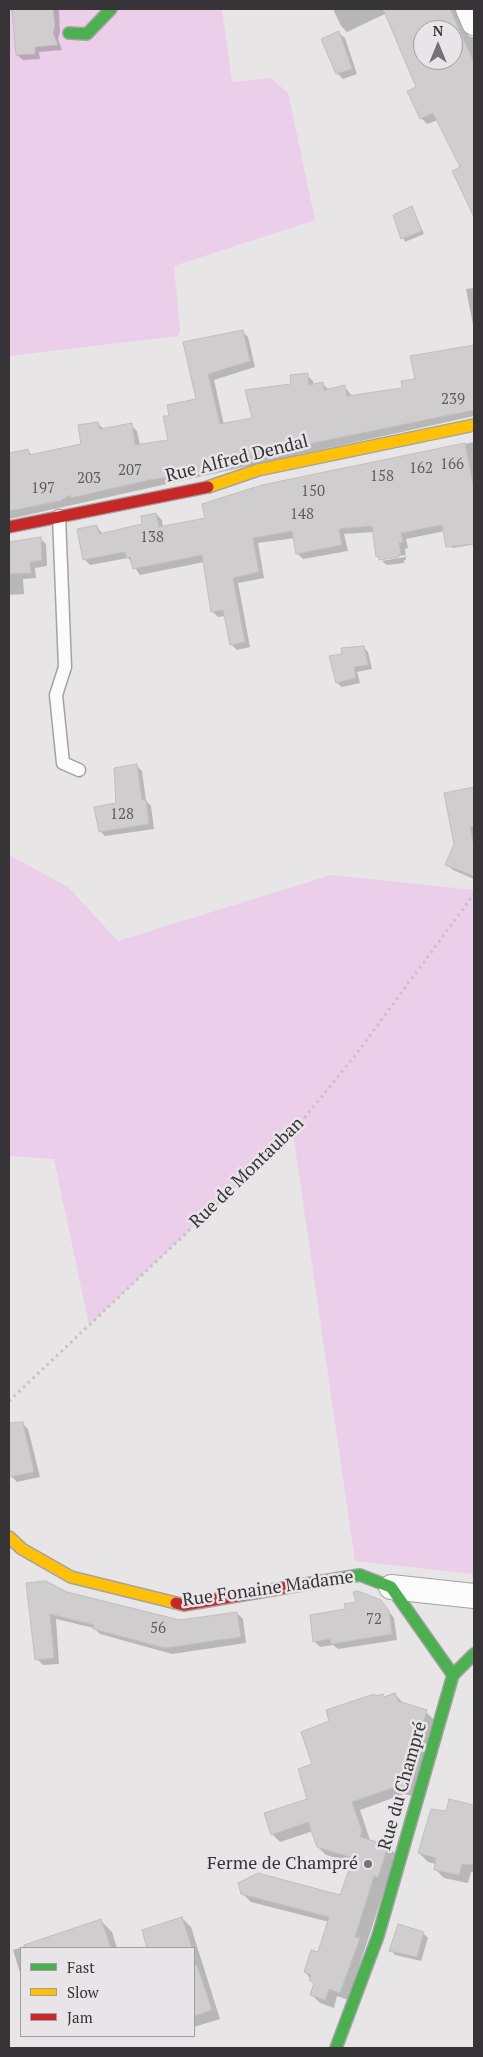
<!DOCTYPE html>
<html>
<head>
<meta charset="utf-8">
<style>
  body { margin:0 }
  #map { position:relative; width:483px; height:2057px; overflow:hidden; background:#e7e5e6; font-family:"PT Serif",serif }
  canvas { display:block }
  .frame { position:absolute; inset:0; border:10px solid #363436; pointer-events:none }
  .legend { position:absolute; left:20px; top:1947px; width:175px; height:90px; box-sizing:border-box; background:#e8e4e7; border:1px solid #a19ea0; margin:0; padding:6px 9px; list-style:none; font-size:15px; color:#363436 }
  .legend li { display:flex; align-items:center; gap:10px; height:25px }
  .legend b { width:25px; border:1px solid #a19ea0 }
  .north { position:absolute; left:413px; top:20px; width:50px; height:50px; box-sizing:border-box; background:#e8e4e7; border:1px solid #a19ea0; border-radius:50%; rotate:0deg; font-size:14px; font-weight:700; line-height:20px; text-align:center; color:#363436 }
  .north::after { content:''; display:block; margin:auto; width:18px; height:22px; background:#747274; clip-path:polygon(50% 0,100% 100%,50% 72%,0 100%) }
</style>
</head>
<body>
<div id="map">
<canvas width="483" height="2057"></canvas>
<div class="frame"></div>
<ul class="legend">
<li><b style="height:6px;background:#4caf50"></b>Fast</li>
<li><b style="height:6px;background:#ffc107"></b>Slow</li>
<li><b style="height:6px;background:#c62828"></b>Jam</li>
</ul>
<div class="north">N</div>
</div>
<script>
const c = document.querySelector('canvas').getContext('2d');
c.lineJoin = 'round';
function paint(path, color) {
  c.fillStyle = color;
  c.fill(path, 'evenodd');
}
function shape(rows) {
  const path = new Path2D();
  for (const r of rows) {
    path.moveTo(r[0], r[1]);
    for (let i = 2; i < r.length; i += 2) path.lineTo(r[i], r[i + 1]);
  }
  return path;
}
function stroke(path, color, width, dash) {
  c.strokeStyle = color;
  c.lineWidth = width;
  c.lineCap = dash ? 'butt' : 'round';
  c.setLineDash(dash || []);
  c.stroke(path);
}
function drawText(font, color, halo, rows, align = 'center') {
  c.font = font + ' "PT Serif",serif';
  c.lineWidth = 5;
  c.setLineDash([]);
  c.textBaseline = 'middle';
  c.strokeStyle = halo;
  c.fillStyle = color;
  for (const [text, x, y, turn = 0] of rows) {
    c.save();
    c.translate(x, y);
    c.rotate((+turn || 0) * Math.PI / 180);
    c.textAlign = isNaN(turn) ? turn : align;
    if (halo) c.strokeText(text, 0, 0);
    c.fillText(text, 0, 0);
    c.restore();
  }
}
paint(shape([
  [9,9,222,9,232,82,271,78,288,93,315,220,174,266,180,330,178,336,9,356],
  [9,855,68,887,118,941,331,875,474,890,474,1574,355,1561,293,1133,89,1325,54,1159,9,1156]
]), '#ebcee9');
paint(shape([
  [13,9,59,9,60,32,58,39,62,50,39,52,40,59,23,60,17,55],
  [333,9,462,9,461,21,469,36,474,38,474,214,454,172,462,168,438,120,427,124,421,118,417,87,387,13,347,32,341,26],
  [423,30,453,30,453,60,423,60],
  [339,33,345,38,357,74,343,79,337,73],
  [412,207,424,234,405,242,395,216],
  [474,288,474,330,466,289],
  [242,331,248,337,255,367,214,380,224,425,253,419,307,375,313,381,314,386,323,384,329,390,344,386,352,396,404,389,416,380,411,357,474,346,474,416,9,519,9,454,28,451,32,455,83,445,98,424,104,429,131,425,137,431,140,445,170,441,170,417,197,400,185,343],
  [474,442,474,541,470,542,471,545,453,548,447,541,445,531,406,539,408,548,405,549,406,560,404,560,404,563,387,565,382,561,405,557,405,555,381,558,381,560,377,556,374,532,344,534,348,551,303,559,297,553,295,538,258,543,264,578,238,583,250,647,237,650,231,644,225,616,218,617,212,611,204,562,140,575,128,558,90,565,84,559,96,526,103,534,144,525,156,514,162,520,163,527,206,519,262,486],
  [40,538,46,544,47,566,35,568,36,578,23,579,24,594,9,595,9,543],
  [363,647,368,652,372,669,357,672,360,683,342,687,337,683,331,657],
  [137,766,142,771,146,801,151,806,154,829,105,836,100,831,118,804],
  [474,788,474,879,453,870,447,864,455,844,446,794],
  [22,1423,28,1429,40,1477,17,1482,11,1476,9,1464,9,1424],
  [27,1584,181,1622,237,1613,243,1619,246,1643,172,1654,100,1634,94,1628,56,1619,59,1664,43,1665,37,1659],
  [380,1601,394,1618,397,1640,338,1649,333,1645,320,1647,315,1642,347,1610],
  [395,1694,403,1703,426,1712,434,1720,412,1796,404,1794,360,1810,370,1840,387,1846,396,1854,348,2000,337,1996,334,2008,320,2003,312,1995,315,1984,305,1972,319,1954,329,1922,251,1902,242,1893,341,1896,353,1863,326,1855,318,1847,313,1831,280,1842,272,1834,309,1800,313,1764,331,1722,375,1697,383,1695,386,1698],
  [450,1801,474,1806,474,1872,471,1872,468,1883,444,1878,435,1869,436,1864,428,1862,419,1853,447,1813],
  [182,1918,191,1927,220,2019,194,2027,194,1948,149,1948,143,1931],
  [101,1921,112,1932,117,1948,21,1948,21,1976,13,1950],
  [423,1933,428,1938,421,1961,395,1955,391,1950]
]), '#0003');
const building = shape([
  [12,9,53,9,55,26,53,33,58,45,35,47,35,54,16,55,12,9],
  [383,9,450,9,471,56,474,64,474,217,452,171,460,167,433,113,420,119,407,91,416,87,383,9],
  [423,30,453,30,453,60,423,60,423,30],
  [339,31,352,69,336,74,321,39,339,31],
  [412,206,422,231,401,239,393,215,412,206],
  [243,330,250,361,208,374,220,424,252,418,245,390,291,384,290,375,308,373,309,385,323,382,324,390,345,385,347,396,402,388,401,381,415,379,410,356,474,345,474,410,255,455,207,471,149,480,71,498,70,495,60,501,9,511,9,453,28,449,29,455,81,444,78,425,98,422,100,429,132,423,135,445,168,440,163,416,169,416,167,405,196,399,183,342,243,330],
  [465,443,474,490,474,544,446,547,442,525,401,533,403,542,399,543,401,554,399,554,399,557,379,560,379,556,376,557,372,526,339,529,342,545,296,554,292,531,253,538,259,572,233,578,245,642,230,645,223,610,211,612,202,555,133,569,130,557,127,558,125,552,83,560,77,529,97,525,99,534,142,524,141,516,156,513,159,527,205,518,202,504,262,485,465,443],
  [41,537,42,560,30,562,31,573,9,574,9,542,41,537],
  [364,646,368,665,354,667,356,678,336,683,329,656,342,654,341,648,364,646],
  [137,764,142,800,146,800,149,824,99,832,94,807,116,803,114,768,137,764],
  [474,787,474,826,470,827,474,846,474,876,445,865,454,844,444,793,474,787],
  [23,1422,34,1472,9,1477,9,1423,23,1422],
  [46,1581,67,1592,180,1620,237,1612,241,1637,165,1648,93,1629,94,1625,50,1614,54,1658,35,1660,26,1583,46,1581],
  [358,1591,381,1600,389,1611,392,1634,331,1644,330,1639,313,1642,310,1615,345,1609,344,1604,356,1602,353,1592,358,1591],
  [395,1693,398,1701,427,1710,404,1788,395,1787,352,1802,362,1831,360,1837,388,1845,378,1878,374,1876,355,1937,360,1938,340,1993,329,1989,325,2000,310,1995,314,1983,309,1980,311,1975,304,1972,311,1950,318,1952,329,1917,241,1894,238,1883,258,1873,340,1895,353,1858,317,1847,308,1822,271,1835,264,1813,307,1799,298,1769,312,1764,301,1732,329,1721,326,1710,374,1694,375,1696,383,1694,384,1697,395,1693],
  [449,1799,474,1805,474,1865,462,1864,459,1875,434,1870,436,1858,418,1853,431,1809,446,1811,449,1799],
  [182,1917,192,1948,147,1948,142,1930,182,1917],
  [101,1919,111,1948,25,1948,24,1945,101,1919],
  [398,1924,424,1932,417,1957,389,1951,398,1924],
  [197,1965,212,2010,194,2016,194,1966,197,1965]
]);
paint(building, '#cfcdce');
stroke(building, '#c0bec0', 1);
const lane = shape([
  [59,516,65,667,56,695,63,763,79,770]
]);
const street = shape([
  [468,9,474,23],
  [391,1587,474,1596]
]);
const fast = shape([
  [69,33,87,34,111,9],
  [324,1581,360,1575,391,1587,453,1675],
  [336,2048,378,1936,453,1675,474,1654]
]);
const slow = shape([
  [208,487,258,470,474,425],
  [9,1537,22,1549,71,1577,176,1603]
]);
const jam = shape([
  [9,527,208,487],
  [176,1603,184,1605,324,1581]
]);
stroke(lane, '#a4a2a3', 15);
stroke(street, '#a4a2a3', 26);
stroke(fast, '#a4a2a3', 14);
stroke(slow, '#a4a2a3', 14);
stroke(jam, '#a4a2a3', 14);
stroke(shape([
  [9,1401,293,1132,357,1053,474,894]
]), '#c5c4c5', 3, [2.5, 4]);
stroke(lane, '#fbfbfb', 12);
stroke(street, '#fbfbfb', 24);
stroke(fast, '#4caf50', 11);
stroke(slow, '#ffc107', 11);
stroke(jam, '#c62828', 11);
for (const [x, y, r, color] of [
  [368,1864,5,"#747274"]
]) {
  const dot = new Path2D();
  dot.arc(x, y, r, 0, 2 * Math.PI);
  c.fillStyle = color;
  c.fill(dot);
  stroke(dot, '#e8e4e7', 2);
}
drawText('15px', '#5e5c5e', null, [
  ["239",453,400],
  ["166",452,465],
  ["162",421,469],
  ["207",130,471],
  ["158",382,477],
  ["203",89,479],
  ["197",43,489],
  ["150",313,492],
  ["148",302,515],
  ["138",152,538],
  ["128",122,815],
  ["72",374,1620],
  ["56",158,1629]
]);
drawText('18px', '#363436', '#e8e4e7', [
  ["Rue Alfred Dendal",237,459,-14],
  ["Rue de Montauban",247,1173,-44],
  ["Rue Fonaine Madame",268,1589,-8],
  ["Rue du Champré",403,1786,-74]
]);
drawText('18px', '#363436', '#e8e4e7', [
  ["Ferme de Champré",358,1864]
], 'right');
</script>
</body>
</html>
